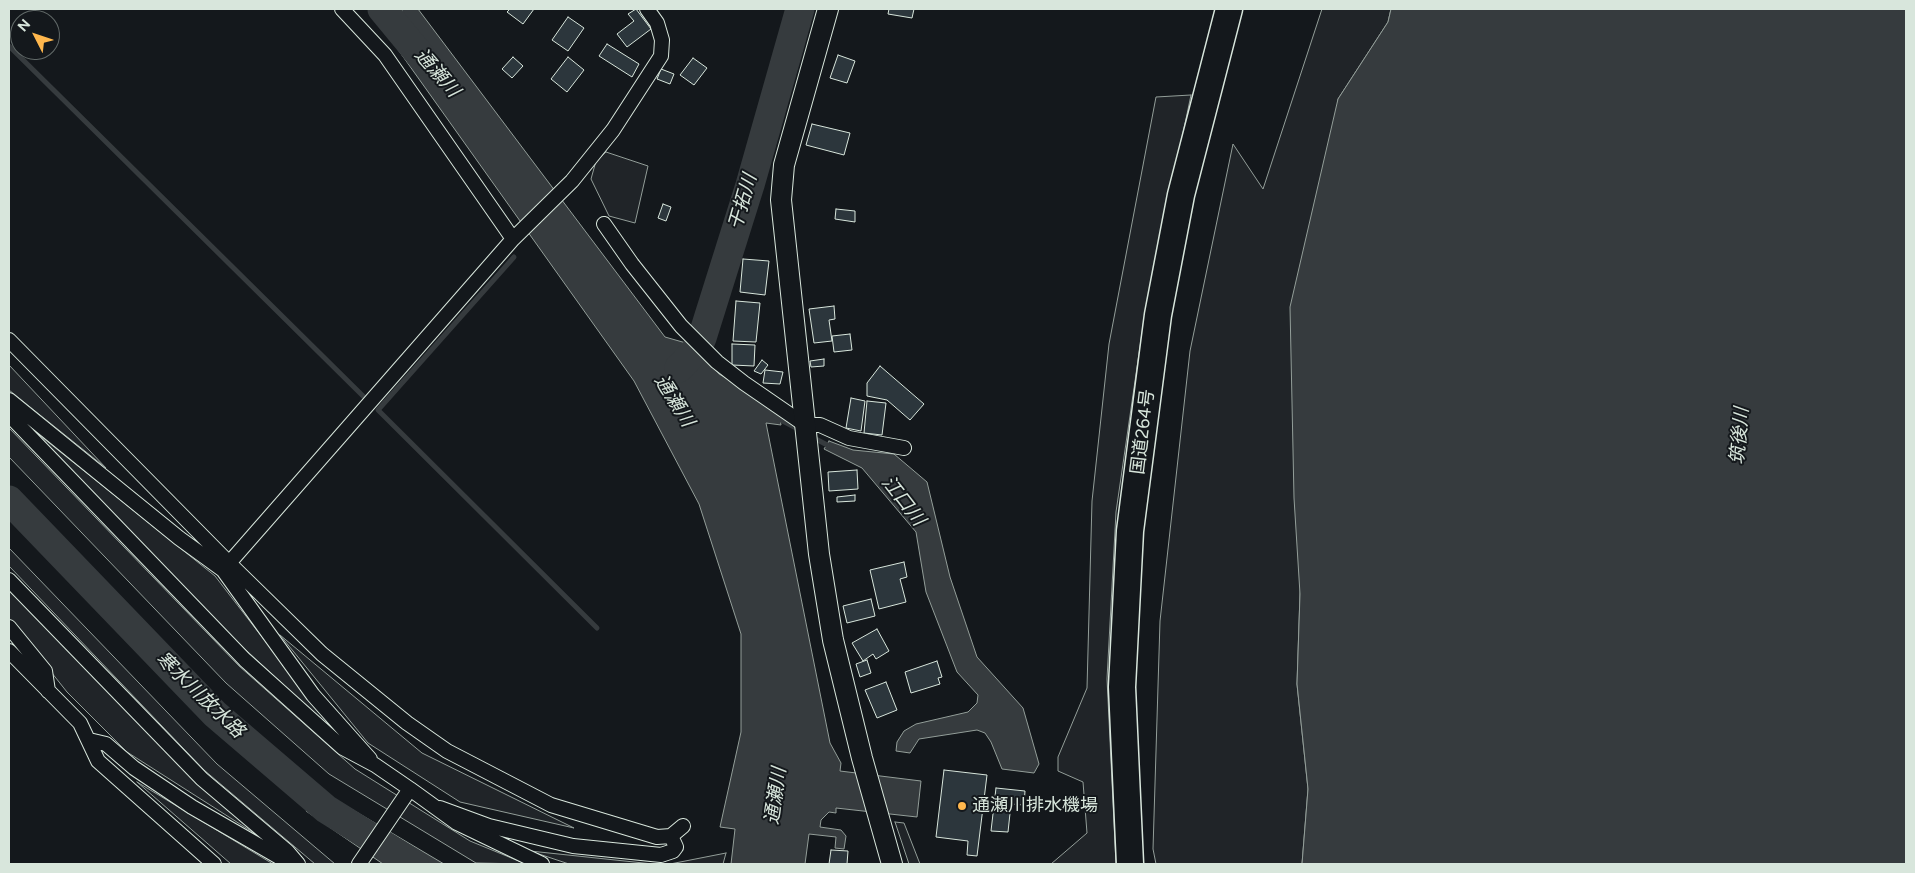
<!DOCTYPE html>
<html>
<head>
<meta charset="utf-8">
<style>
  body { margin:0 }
  #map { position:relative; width:1915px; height:873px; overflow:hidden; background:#14181c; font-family:Figtree,sans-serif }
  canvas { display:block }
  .frame { position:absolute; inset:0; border:10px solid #d8e6dc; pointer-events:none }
  .north { position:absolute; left:10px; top:10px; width:50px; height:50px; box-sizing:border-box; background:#14181c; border:1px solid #626a69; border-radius:50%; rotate:311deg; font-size:14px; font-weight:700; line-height:20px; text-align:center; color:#d8e6dc }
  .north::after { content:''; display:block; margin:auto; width:18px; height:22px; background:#ffb74d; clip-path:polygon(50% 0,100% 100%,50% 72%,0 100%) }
</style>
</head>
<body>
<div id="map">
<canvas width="1915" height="873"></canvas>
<div class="frame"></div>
<div class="north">N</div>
</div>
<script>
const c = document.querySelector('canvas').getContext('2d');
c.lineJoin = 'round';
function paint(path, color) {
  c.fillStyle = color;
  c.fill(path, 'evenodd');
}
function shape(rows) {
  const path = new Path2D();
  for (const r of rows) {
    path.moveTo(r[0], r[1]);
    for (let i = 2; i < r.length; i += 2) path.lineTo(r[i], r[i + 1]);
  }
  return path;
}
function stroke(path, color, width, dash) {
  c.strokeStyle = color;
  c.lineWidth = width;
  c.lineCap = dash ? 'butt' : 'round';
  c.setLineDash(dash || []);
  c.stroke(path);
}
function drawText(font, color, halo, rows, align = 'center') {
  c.font = font + ' Figtree,"Noto Sans JP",sans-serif';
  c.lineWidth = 4;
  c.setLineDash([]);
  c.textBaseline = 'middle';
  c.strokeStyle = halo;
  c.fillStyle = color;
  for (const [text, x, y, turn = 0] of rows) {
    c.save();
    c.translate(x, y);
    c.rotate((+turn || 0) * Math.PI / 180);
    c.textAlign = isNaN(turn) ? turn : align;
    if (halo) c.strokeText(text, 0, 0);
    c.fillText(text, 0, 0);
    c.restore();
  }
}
const green = shape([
  [1322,9,1391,9,1388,22,1338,99,1300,594,1297,684,1308,789,1302,864,1156,864,1153,849,1160,621,1190,351,1233,144,1263,189,1322,9],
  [1191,95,1144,319,1116,512,1107,679,1116,864,1051,864,1087,833,1083,782,1058,771,1058,757,1087,688,1092,501,1109,344,1156,97,1191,95],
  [606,152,648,166,635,223,609,216,591,179,596,161,606,152],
  [9,365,106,468,9,390,9,365],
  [9,428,239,666,355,769,470,841,526,864,476,863,329,774,226,683,9,457,9,428],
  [33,430,215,576,336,733,235,640,33,430],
  [9,548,217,764,335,864,315,864,204,770,9,566,9,548],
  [9,590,196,781,265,840,127,752,67,692,9,619,9,590],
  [280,635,422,753,574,828,460,802,368,743,280,635],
  [137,782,273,864,231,864,137,782],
  [895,822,904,823,920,864,909,864,895,822],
  [530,851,653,864,569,864,530,851],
  [726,853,723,864,670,864,726,853]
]);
paint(green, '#202428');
stroke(green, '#939e99', 1);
const water = shape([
  [402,9,418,9,665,337,686,343,707,360,719,374,778,408,781,425,766,423,830,743,841,763,840,771,921,781,917,817,836,808,836,813,829,812,821,820,820,827,841,830,846,836,844,849,835,848,836,837,809,834,805,864,731,864,735,829,720,827,741,732,741,634,699,504,634,381,399,51,402,9],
  [1391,9,1906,9,1906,864,1302,864,1308,789,1297,684,1300,594,1294,498,1290,307,1338,99,1388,22,1391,9],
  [829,441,853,450,894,454,927,482,950,577,977,657,1023,708,1039,764,1034,773,1002,769,991,742,985,733,977,730,919,739,910,753,896,751,897,742,904,731,916,724,968,712,977,703,978,695,957,672,926,592,916,532,862,468,824,449,829,441],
  [321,791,444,864,383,864,306,811,321,791]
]);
paint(water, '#363b3e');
stroke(water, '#939e99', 1);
stroke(shape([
  [9,46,364,397],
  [514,257,378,410,597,628],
  [775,417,800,430],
  [812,437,831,447]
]), '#363b3e', 5);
stroke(shape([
  [382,9,425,61],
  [679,368,696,350,702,338,750,185,800,9],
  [9,500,215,714,326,809,414,864]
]), '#363b3e', 29);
const building = shape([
  [510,9,534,9,523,24,507,12,510,9],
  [636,9,651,29,627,47,617,34,634,21,628,14,636,9],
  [889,9,914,9,912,18,888,14,889,9],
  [568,17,584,28,568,51,552,40,568,17],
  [607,44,639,64,632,77,599,56,607,44],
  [838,55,855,61,847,83,830,78,838,55],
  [513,57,523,66,512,78,502,69,513,57],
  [568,57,584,70,567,92,551,79,568,57],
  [693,58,707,68,694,85,680,75,693,58],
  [661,69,674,74,670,84,657,79,661,69],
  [812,124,850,133,844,155,806,145,812,124],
  [663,204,671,207,666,221,658,218,663,204],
  [836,209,855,211,855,222,835,219,836,209],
  [743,259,769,261,765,295,740,292,743,259],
  [736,301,760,303,756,342,733,341,736,301],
  [834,306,835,319,829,320,832,341,814,343,809,309,834,306],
  [850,334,852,350,834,352,832,336,850,334],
  [732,344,755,345,754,366,732,365,732,344],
  [824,359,824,366,811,367,810,361,824,359],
  [762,360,768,365,761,374,754,371,762,360],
  [880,366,924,404,910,420,887,400,867,396,867,383,880,366],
  [765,370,783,372,780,384,763,383,765,370],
  [851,398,865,401,861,431,846,428,851,398],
  [867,401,886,403,882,435,864,433,867,401],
  [857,470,858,489,829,491,828,472,857,470],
  [855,495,855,501,837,502,837,497,855,495],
  [904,562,907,577,900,579,906,602,879,609,870,570,904,562],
  [871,599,875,616,847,623,843,606,871,599],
  [877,629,889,651,876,659,873,654,863,661,852,643,877,629],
  [867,660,871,673,860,677,856,664,867,660],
  [937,661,942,677,938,678,940,684,911,693,905,672,937,661],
  [886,682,897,710,877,718,865,690,886,682],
  [944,770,987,775,977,856,967,855,968,841,936,837,944,770],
  [996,788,1025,791,1024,805,1011,804,1008,832,991,831,996,788],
  [831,850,848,851,847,864,829,864,831,850]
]);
paint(building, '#2c363c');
stroke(building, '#d8e6dc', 1);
const street = shape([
  [342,9,385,55,513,239],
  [604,224,632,264,681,326,717,362,744,383,805,425,820,425,849,438,904,448],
  [9,340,229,563,322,654,407,723,447,751,551,805,657,837,671,836,683,826],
  [9,400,179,538,223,570,513,239,572,181,613,130,661,56,662,40,657,23,647,9],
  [9,415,245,660,343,748,375,765,410,789],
  [223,570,313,695,370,759],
  [9,580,202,779,287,851,298,864],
  [9,627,45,671,48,691],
  [9,651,80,723,98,761,214,864],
  [89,740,106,744,134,768,192,807,291,864],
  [440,808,489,826,573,846,661,855,673,851,676,847,671,836],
  [359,864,410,789,457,823,542,864]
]);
const secondary = shape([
  [828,9,784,165,781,200,819,554,833,640,862,758,892,864]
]);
const highway = shape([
  [1130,864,1122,687,1130,531,1158,315,1181,195,1229,9]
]);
stroke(street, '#d8e6dc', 16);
stroke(secondary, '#d8e6dc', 22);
stroke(highway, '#d8e6dc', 29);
stroke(street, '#14181c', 14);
stroke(secondary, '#14181c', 20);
stroke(highway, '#14181c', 26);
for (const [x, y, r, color] of [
  [962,806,5,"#ffb74d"]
]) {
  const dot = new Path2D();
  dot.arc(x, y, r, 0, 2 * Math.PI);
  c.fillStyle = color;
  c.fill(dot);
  stroke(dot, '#14181c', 2);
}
drawText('18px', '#d8e6dc', '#14181c', [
  ["国道264号",1143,432,-83]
]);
drawText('18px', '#d8e6dc', '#14181c', [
  ["通瀬川排水機場",972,806]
], 'left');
drawText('italic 19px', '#d8e6dc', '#14181c', [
  ["通瀬川",437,73,49],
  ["干拓川",743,202,-74],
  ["通瀬川",674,401,58],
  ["筑後川",1740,436,-85],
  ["江口川",903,501,52],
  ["寒水川放水路",200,695,44],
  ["通瀬川",776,796,-82]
]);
</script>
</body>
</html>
